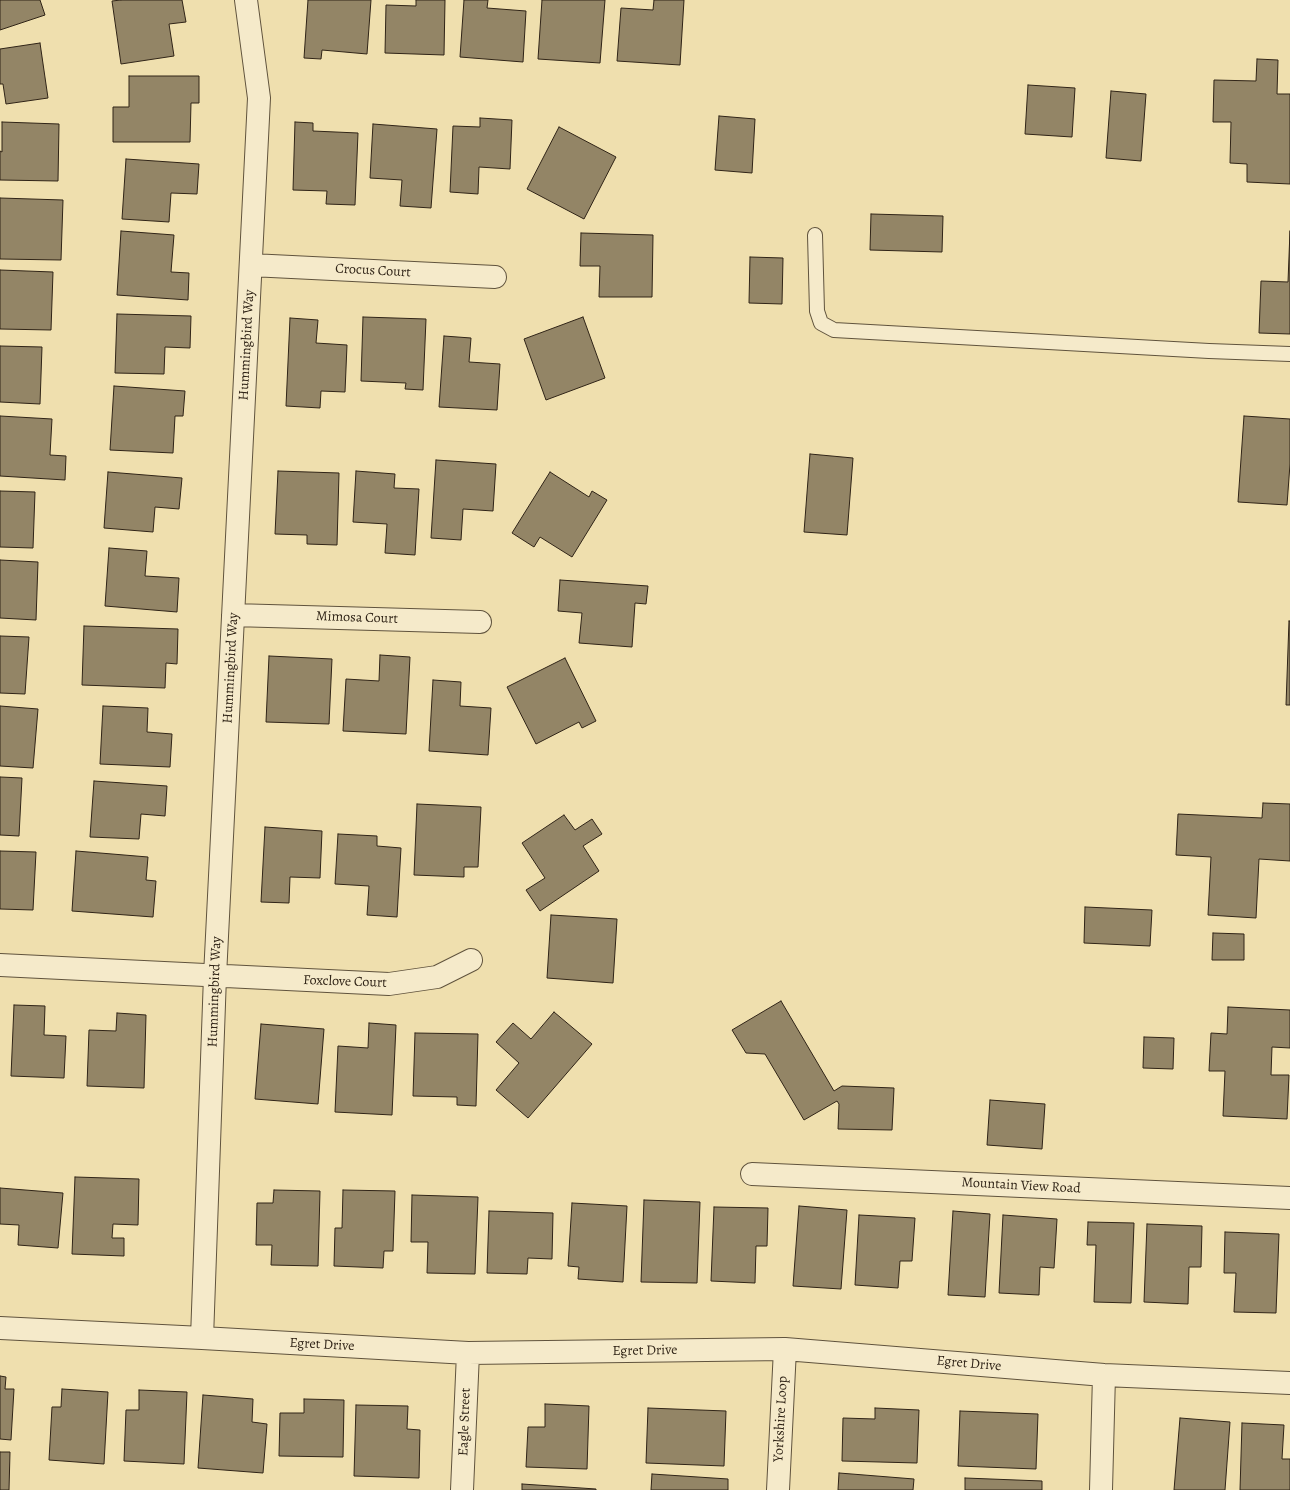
<!DOCTYPE html>
<html>
<head>
<meta charset="utf-8">
<style>
  body { margin:0 }
  canvas { display:block; background:#efdfae }
</style>
</head>
<body>
<canvas width="1290" height="1490"></canvas>
<script>
const c = document.querySelector('canvas').getContext('2d');
c.lineJoin = 'round';
function paint(path, color) {
  c.fillStyle = color;
  c.fill(path, 'evenodd');
}
function shape(rows) {
  const path = new Path2D();
  for (const r of rows) {
    path.moveTo(r[0], r[1]);
    for (let i = 2; i < r.length; i += 2) path.lineTo(r[i], r[i + 1]);
  }
  return path;
}
function stroke(path, color, width, dash) {
  c.strokeStyle = color;
  c.lineWidth = width;
  c.lineCap = dash ? 'butt' : 'round';
  c.setLineDash(dash || []);
  c.stroke(path);
}
function drawText(font, color, halo, rows, align = 'center') {
  c.font = font + ' Alegreya,serif';
  c.lineWidth = 4;
  c.setLineDash([]);
  c.textBaseline = 'middle';
  c.strokeStyle = halo;
  c.fillStyle = color;
  for (const [text, x, y, turn = 0] of rows) {
    c.save();
    c.translate(x, y);
    c.rotate((+turn || 0) * Math.PI / 180);
    c.textAlign = isNaN(turn) ? turn : align;
    if (halo) c.strokeText(text, 0, 0);
    c.fillText(text, 0, 0);
    c.restore();
  }
}
const building = shape([
  [0,0,40,0,45,15,0,30,0,0],
  [121,0,182,0,186,22,169,24,174,56,121,64,112,1,121,0],
  [308,0,371,0,367,54,322,50,321,59,304,58,308,0],
  [416,0,445,0,444,55,385,53,386,5,416,6,416,0],
  [464,0,488,0,487,8,526,11,523,62,460,57,464,0],
  [542,0,605,0,600,63,538,59,542,0],
  [654,0,684,0,680,65,617,61,621,8,653,10,654,0],
  [40,43,48,98,6,104,3,84,0,84,0,49,40,43],
  [1257,59,1278,60,1277,94,1290,94,1290,184,1247,182,1247,164,1230,163,1231,122,1213,122,1214,80,1256,81,1257,59],
  [129,76,199,76,199,103,191,103,190,142,113,142,113,107,129,107,129,76],
  [1028,85,1075,88,1072,137,1025,134,1028,85],
  [1111,91,1146,94,1141,161,1106,158,1111,91],
  [719,116,755,119,752,173,715,170,719,116],
  [480,118,512,120,510,169,479,167,478,194,450,192,453,126,480,127,480,118],
  [2,122,59,124,58,181,0,180,0,151,2,152,2,122],
  [295,122,313,123,313,131,358,133,355,205,326,204,327,191,293,190,295,122],
  [373,124,437,129,431,208,400,206,402,180,370,178,373,124],
  [559,127,616,157,584,219,527,189,559,127],
  [126,159,199,164,197,194,171,193,169,222,122,219,126,159],
  [0,198,63,200,61,260,0,259,0,198],
  [871,214,943,216,942,252,870,250,871,214],
  [121,231,174,235,171,272,189,273,188,300,117,295,121,231],
  [1290,231,1290,334,1259,333,1261,281,1288,282,1290,231],
  [581,233,653,235,652,297,599,297,600,266,580,266,581,233],
  [750,257,783,258,782,304,749,303,750,257],
  [0,270,53,272,51,330,0,329,0,270],
  [117,314,191,316,190,348,165,347,164,374,115,373,117,314],
  [363,317,426,319,423,390,405,389,406,383,361,381,363,317],
  [583,317,605,378,546,400,524,339,583,317],
  [290,318,318,320,316,343,347,345,345,392,321,391,320,408,286,406,290,318],
  [444,336,471,338,469,362,500,364,497,410,439,407,444,336],
  [0,346,42,347,40,404,0,402,0,346],
  [114,386,185,391,183,416,175,416,173,453,110,450,114,386],
  [0,416,52,419,50,455,66,456,65,480,0,476,0,416],
  [1244,416,1290,419,1290,464,1287,505,1238,502,1244,416],
  [810,454,853,458,847,535,804,532,810,454],
  [436,460,496,464,493,511,463,509,461,540,431,538,436,460],
  [278,471,339,473,337,545,307,544,307,535,275,534,278,471],
  [356,471,395,474,394,488,419,489,415,555,385,553,387,524,353,522,356,471],
  [108,472,182,478,179,509,155,507,153,532,104,528,108,472],
  [550,472,589,497,592,491,607,500,572,557,540,537,534,547,512,533,550,472],
  [0,491,35,492,33,548,0,547,0,491],
  [109,548,147,551,145,576,179,578,177,612,105,606,109,548],
  [0,560,38,562,36,620,0,618,0,560],
  [560,580,648,586,646,604,635,603,632,647,579,643,582,613,558,611,560,580],
  [1289,621,1290,621,1290,705,1286,705,1289,621],
  [84,626,178,629,177,664,166,663,165,688,82,685,84,626],
  [0,636,29,637,25,694,0,693,0,636],
  [380,655,410,657,406,734,343,731,346,679,379,681,380,655],
  [269,656,332,659,329,724,266,722,269,656],
  [565,658,596,721,582,728,579,722,536,744,507,687,565,658],
  [433,680,461,682,460,706,491,708,488,755,429,751,433,680],
  [0,706,38,709,33,768,0,766,0,706],
  [103,706,148,708,147,732,172,734,170,767,100,764,103,706],
  [0,777,22,778,19,836,0,835,0,777],
  [94,781,167,786,165,816,141,814,139,839,90,837,94,781],
  [1263,803,1290,804,1290,861,1259,859,1256,918,1208,915,1211,857,1176,855,1178,814,1262,818,1263,803],
  [417,804,481,807,478,867,464,867,464,877,414,875,417,804],
  [564,815,575,830,592,819,602,834,583,846,599,871,540,911,526,890,545,878,522,843,564,815],
  [265,827,322,831,320,878,290,877,289,903,261,902,265,827],
  [338,834,377,836,377,846,401,848,397,917,367,915,369,886,335,884,338,834],
  [0,851,36,852,33,910,0,909,0,851],
  [76,851,148,857,146,880,156,881,153,917,72,911,76,851],
  [1085,907,1152,910,1150,946,1084,943,1085,907],
  [551,915,617,919,613,983,547,978,551,915],
  [1213,933,1244,934,1244,960,1212,960,1213,933],
  [781,1001,834,1091,842,1086,894,1088,892,1130,838,1129,839,1104,837,1101,804,1120,765,1054,746,1053,732,1030,781,1001],
  [14,1005,45,1006,44,1035,66,1036,64,1078,11,1076,14,1005],
  [1228,1007,1290,1010,1290,1048,1272,1047,1271,1075,1289,1075,1287,1119,1223,1116,1225,1071,1209,1071,1211,1033,1227,1034,1228,1007],
  [554,1012,592,1044,528,1118,496,1090,519,1063,496,1042,513,1023,531,1039,554,1012],
  [117,1013,146,1015,144,1088,87,1086,89,1030,116,1031,117,1013],
  [369,1023,396,1025,392,1115,335,1112,338,1046,368,1048,369,1023],
  [261,1024,324,1029,318,1104,255,1099,261,1024],
  [415,1033,478,1034,476,1106,457,1105,457,1097,413,1096,415,1033],
  [1144,1037,1174,1038,1173,1069,1143,1068,1144,1037],
  [990,1100,1045,1104,1042,1149,987,1145,990,1100],
  [75,1177,139,1179,138,1225,113,1224,112,1238,124,1238,124,1256,72,1254,75,1177],
  [0,1188,63,1193,58,1248,18,1245,19,1225,0,1224,0,1188],
  [274,1190,320,1191,318,1266,271,1265,272,1245,256,1245,257,1203,273,1203,274,1190],
  [343,1190,395,1191,393,1251,384,1251,383,1268,334,1266,335,1228,342,1228,343,1190],
  [412,1195,478,1197,475,1274,427,1273,428,1242,411,1242,412,1195],
  [644,1200,700,1202,697,1283,641,1282,644,1200],
  [572,1203,627,1206,623,1282,578,1279,579,1267,568,1266,572,1203],
  [799,1206,847,1210,841,1289,793,1286,799,1206],
  [714,1207,768,1208,767,1246,756,1246,755,1283,711,1281,714,1207],
  [489,1211,553,1213,552,1259,528,1258,527,1274,487,1273,489,1211],
  [953,1211,990,1214,985,1297,948,1295,953,1211],
  [859,1215,915,1218,912,1261,900,1261,898,1288,855,1285,859,1215],
  [1003,1215,1057,1219,1054,1268,1040,1267,1039,1295,999,1293,1003,1215],
  [1088,1222,1134,1223,1131,1303,1094,1302,1096,1245,1087,1245,1088,1222],
  [1147,1224,1202,1226,1201,1267,1189,1267,1188,1304,1144,1302,1147,1224],
  [1225,1232,1279,1234,1276,1313,1234,1312,1236,1273,1224,1273,1225,1232],
  [0,1376,6,1377,5,1389,14,1389,11,1440,0,1439,0,1376],
  [62,1389,108,1392,104,1464,49,1460,52,1407,61,1407,62,1389],
  [139,1390,187,1392,184,1464,124,1461,126,1410,139,1410,139,1390],
  [203,1395,253,1399,252,1422,267,1424,263,1473,198,1468,203,1395],
  [304,1399,344,1400,343,1457,279,1456,280,1413,304,1413,304,1399],
  [545,1404,589,1406,587,1469,526,1467,528,1427,545,1427,545,1404],
  [356,1405,408,1406,407,1429,420,1430,419,1478,354,1476,356,1405],
  [648,1408,726,1411,724,1466,646,1463,648,1408],
  [875,1408,919,1410,917,1463,842,1461,843,1418,875,1419,875,1408],
  [960,1411,1038,1414,1036,1469,958,1466,960,1411],
  [1180,1418,1230,1422,1225,1490,1174,1490,1180,1418],
  [1242,1423,1284,1425,1282,1459,1290,1459,1290,1490,1240,1490,1242,1423],
  [0,1452,10,1452,9,1490,0,1490,0,1452],
  [839,1473,914,1479,913,1490,838,1490,839,1473],
  [652,1474,728,1479,728,1490,651,1490,652,1474],
  [965,1478,1042,1481,1042,1490,965,1490,965,1478],
  [522,1484,596,1489,596,1490,522,1490,522,1484]
]);
paint(building, '#938566');
stroke(building, '#302417', 1);
const lane = shape([
  [815,235,817,311,821,323,834,330,1209,351,1290,354]
]);
const street = shape([
  [251,265,495,277],
  [233,615,480,622],
  [0,965,389,984,437,977,471,960],
  [752,1174,1290,1198],
  [0,1328,202,1338,468,1353,785,1349,1104,1375,1290,1383],
  [202,1338,215,976,259,98,246,0],
  [462,1490,468,1353],
  [778,1490,785,1349],
  [1101,1490,1104,1375]
]);
stroke(lane, '#60533d', 16);
stroke(street, '#60533d', 24);
stroke(lane, '#f5eaca', 14);
stroke(street, '#f5eaca', 22);
drawText('14px', '#302417', '#f5eaca', [
  ["Crocus Court",373,271,3],
  ["Hummingbird Way",247,345,-87],
  ["Mimosa Court",357,618,2],
  ["Hummingbird Way",231,668,-87],
  ["Foxclove Court",345,982,2],
  ["Hummingbird Way",215,992,-88],
  ["Mountain View Road",1021,1186,3],
  ["Egret Drive",322,1345,3],
  ["Egret Drive",645,1351,-1],
  ["Egret Drive",969,1364,5],
  ["Yorkshire Loop",781,1419,-87],
  ["Eagle Street",465,1422,-88]
]);
</script>
</body>
</html>
